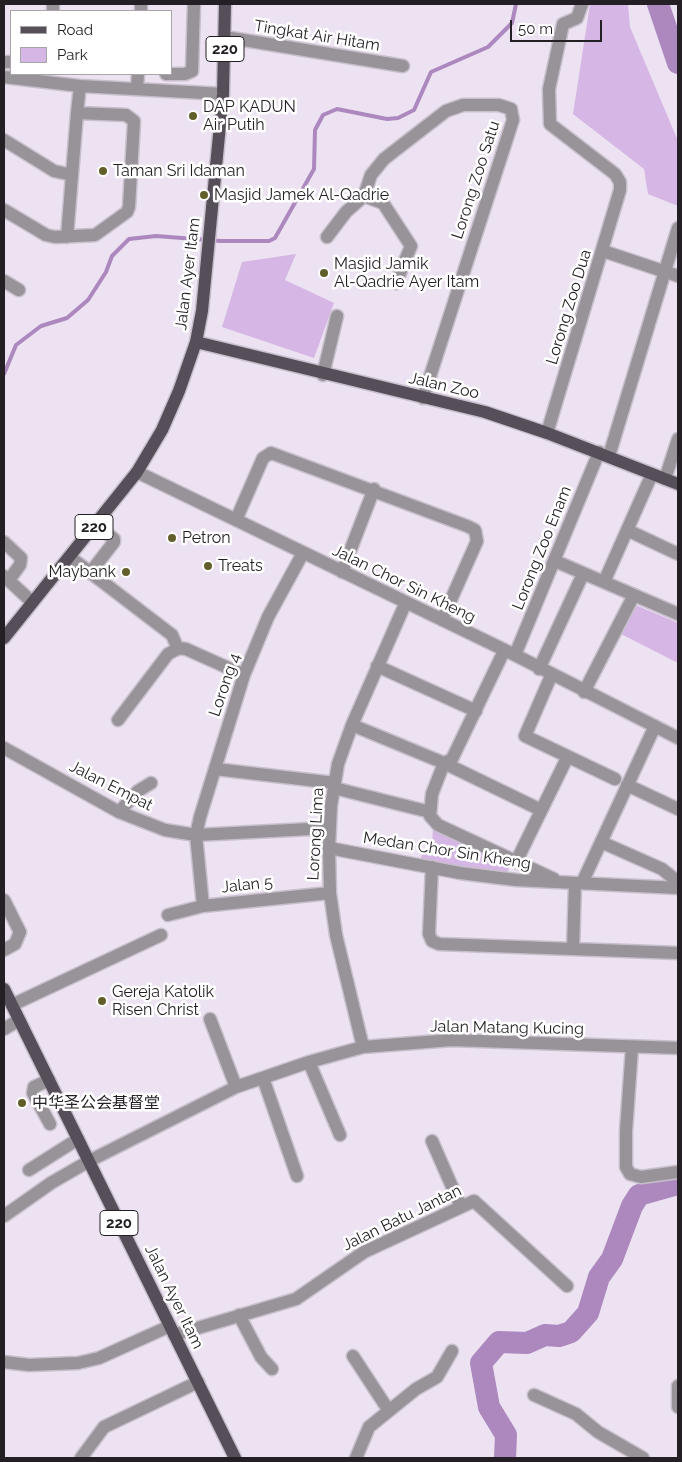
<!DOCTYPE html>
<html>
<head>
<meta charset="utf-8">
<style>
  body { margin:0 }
  #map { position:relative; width:682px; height:1462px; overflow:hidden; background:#ece2f1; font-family:Raleway,sans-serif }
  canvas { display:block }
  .frame { position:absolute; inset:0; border:5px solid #231f24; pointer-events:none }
  .legend { position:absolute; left:10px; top:10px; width:162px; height:65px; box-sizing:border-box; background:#fff; border:1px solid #a7a5a7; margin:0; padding:6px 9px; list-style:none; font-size:15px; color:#231f24 }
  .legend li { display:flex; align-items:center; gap:10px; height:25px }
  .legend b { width:25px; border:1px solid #a7a5a7 }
  .scale { position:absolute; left:510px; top:20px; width:92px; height:22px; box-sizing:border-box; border:2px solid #231f24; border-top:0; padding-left:6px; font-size:15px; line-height:18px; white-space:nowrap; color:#231f24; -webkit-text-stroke:4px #fff; paint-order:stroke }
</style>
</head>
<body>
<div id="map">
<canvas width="682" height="1462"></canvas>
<div class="frame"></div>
<ul class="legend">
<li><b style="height:6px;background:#564f5a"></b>Road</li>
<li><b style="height:14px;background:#d5b6e4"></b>Park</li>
</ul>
<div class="scale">50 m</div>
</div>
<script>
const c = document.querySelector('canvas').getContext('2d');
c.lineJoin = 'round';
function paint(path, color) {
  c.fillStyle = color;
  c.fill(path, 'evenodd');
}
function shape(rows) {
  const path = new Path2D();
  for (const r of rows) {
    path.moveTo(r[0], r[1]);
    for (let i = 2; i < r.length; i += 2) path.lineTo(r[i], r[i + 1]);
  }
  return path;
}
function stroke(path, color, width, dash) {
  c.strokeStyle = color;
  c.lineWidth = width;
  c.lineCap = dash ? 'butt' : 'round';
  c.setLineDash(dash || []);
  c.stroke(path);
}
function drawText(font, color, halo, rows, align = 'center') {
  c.font = font + ' Raleway,"Noto Sans SC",sans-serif';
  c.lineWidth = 5;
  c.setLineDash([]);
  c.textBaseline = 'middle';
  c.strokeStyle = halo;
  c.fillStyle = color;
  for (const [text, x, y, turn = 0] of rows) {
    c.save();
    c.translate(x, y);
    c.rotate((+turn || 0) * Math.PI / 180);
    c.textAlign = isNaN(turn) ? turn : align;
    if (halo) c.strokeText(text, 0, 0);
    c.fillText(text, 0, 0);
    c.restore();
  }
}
paint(shape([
  [590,4,628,4,630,27,678,141,678,206,648,194,644,169,573,114],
  [296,254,285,280,334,303,314,358,222,327,242,262],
  [633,604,678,623,678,663,619,633],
  [433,826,506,864,509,868,507,874,421,860,422,849,432,850]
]), '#d5b6e4');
stroke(shape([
  [4,374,16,345,41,326,67,318,88,300,106,272,112,256,129,239,156,236,221,241,269,241,275,238,314,169,315,130,323,115,337,109,387,119,398,118,414,110,431,72,488,47,512,23,516,4]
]), '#ac88be', 4);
stroke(shape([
  [658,4,678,63],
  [505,1458,506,1435,489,1407,481,1363,499,1342,527,1343,545,1335,559,1336,571,1332,588,1313,599,1277,612,1259,632,1206,639,1195,678,1184]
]), '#ac88be', 22);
const minor = shape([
  [53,4,53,11],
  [141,11,141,4],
  [225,37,403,66],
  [4,62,11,62],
  [166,74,185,74,192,71,194,4],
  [4,77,80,86,223,94],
  [137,89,138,74],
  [4,140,54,171,72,175],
  [364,196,383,203,411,246,396,283],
  [4,210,46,235,55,237,95,235,127,212,129,207,134,121,126,115,77,113,80,86],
  [67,237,77,113],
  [327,237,346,212,364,196,371,175,384,159,446,111,463,105,499,105,511,109,513,120,423,398],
  [603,251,678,276],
  [4,281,19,290],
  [323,375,337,316],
  [547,433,620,190,620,182,615,174,550,124,549,89,563,24,577,18,582,4],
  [609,456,678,228],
  [137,472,515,655,678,738],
  [665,479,678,439],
  [236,520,263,458,271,453,467,526,475,530,477,541,442,620],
  [627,530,678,554],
  [4,542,21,558,20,565,9,580],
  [70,557,172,635,178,649],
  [555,561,678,614],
  [342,572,374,489],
  [90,573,114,542,114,539,96,525],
  [4,576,32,602],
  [604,582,652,474],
  [504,651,452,759,444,763,432,794,430,816,438,825,554,879],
  [515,655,599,452],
  [377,666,476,711],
  [539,669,583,574],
  [551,676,525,736,615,779],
  [584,692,634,595],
  [118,720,168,654,179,648,186,649,244,675],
  [352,725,444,763,541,810],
  [4,748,119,812,165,830,196,835,329,828],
  [215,769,335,783],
  [627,785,678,809],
  [334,788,430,812],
  [119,812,138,791,151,783],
  [601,842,662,869,678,882],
  [329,848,460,873,516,880,678,888],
  [516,862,567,758],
  [432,867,429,934,432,941,439,944,678,953],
  [582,883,655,726],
  [4,900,20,932,15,944,4,950],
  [203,906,196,835,200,817,244,675,268,617,303,553],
  [168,915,203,906,330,893],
  [573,949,575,884],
  [12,1005,161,935],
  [210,1019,236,1087],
  [4,1029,19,1020],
  [363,1047,336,935,330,893,329,848,331,806,338,764,352,725,406,602],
  [632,1047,626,1131,626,1167,630,1174,641,1177,678,1172],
  [309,1062,340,1135],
  [263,1078,297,1176],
  [49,1080,34,1087,33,1093,50,1124],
  [432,1141,461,1207],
  [29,1170,78,1139],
  [4,1216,51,1183,89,1161,236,1087,309,1062,363,1047,452,1040,678,1048],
  [239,1315,261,1357,272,1369],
  [174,1335,296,1299,364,1252,474,1201,567,1286],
  [353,1356,389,1411],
  [4,1362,29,1365,78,1363,99,1358,170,1326],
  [678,1386,678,1407],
  [534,1395,576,1414,598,1432,643,1458],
  [81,1458,104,1427,198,1382],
  [356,1458,369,1427,416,1389,437,1377,452,1351]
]);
const major = shape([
  [196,342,485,412,547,433,678,484],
  [4,638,137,472,162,430,179,391,196,342,202,311,223,94,225,4],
  [4,989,235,1458]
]);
stroke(minor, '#c8bfcc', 15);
stroke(major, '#c8bfcc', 15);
stroke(minor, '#979399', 12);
stroke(major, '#564f5a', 12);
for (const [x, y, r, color] of [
  [193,116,5,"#625e2a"],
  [103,171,5,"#625e2a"],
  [204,195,5,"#625e2a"],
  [324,273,5,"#625e2a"],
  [172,538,5,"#625e2a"],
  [208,566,5,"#625e2a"],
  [126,572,5,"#625e2a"],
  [102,1001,5,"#625e2a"],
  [22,1103,5,"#625e2a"]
]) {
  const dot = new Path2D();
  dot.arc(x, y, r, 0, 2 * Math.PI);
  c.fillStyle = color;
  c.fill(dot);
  stroke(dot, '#fff', 2);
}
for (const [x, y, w] of [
  [225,49,38],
  [94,527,38],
  [119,1223,38]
]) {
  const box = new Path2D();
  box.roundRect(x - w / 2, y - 12.5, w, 25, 4);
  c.fillStyle = '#fff';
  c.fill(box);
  stroke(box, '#231f24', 1);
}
drawText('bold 15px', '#231f24', null, [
  ["220",225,49],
  ["220",94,527],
  ["220",119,1223]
]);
drawText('16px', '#231f24', '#fff', [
  ["Tingkat Air Hitam",317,36,9],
  ["Lorong Zoo Satu",476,180,-72],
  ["Jalan Ayer Itam",188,274,-83],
  ["Lorong Zoo Dua",569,307,-73],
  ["Jalan Zoo",444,386,13],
  ["Lorong Zoo Enam",542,548,-68],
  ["Jalan Chor Sin Kheng",404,584,26],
  ["Lorong 4",225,685,-71],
  ["Jalan Empat",111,786,27],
  ["Lorong Lima",316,834,-87],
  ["Medan Chor Sin Kheng",447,851,9],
  ["Jalan 5",247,885,-6],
  ["Jalan Matang Kucing",507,1028,1],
  ["Jalan Batu Jantan",402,1218,-26],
  ["Jalan Ayer Itam",174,1297,64]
]);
drawText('16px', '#231f24', '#fff', [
  ["DAP KADUN",203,107],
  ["Air Putih",203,125],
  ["Taman Sri Idaman",113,171],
  ["Masjid Jamek Al-Qadrie",214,195],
  ["Masjid Jamik",334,264],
  ["Al-Qadrie Ayer Itam",334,282],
  ["Petron",182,538],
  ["Treats",218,566],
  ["Maybank",116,572,"right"],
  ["Gereja Katolik",112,992],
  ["Risen Christ",112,1010],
  ["中华圣公会基督堂",32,1103]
], 'left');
</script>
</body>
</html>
